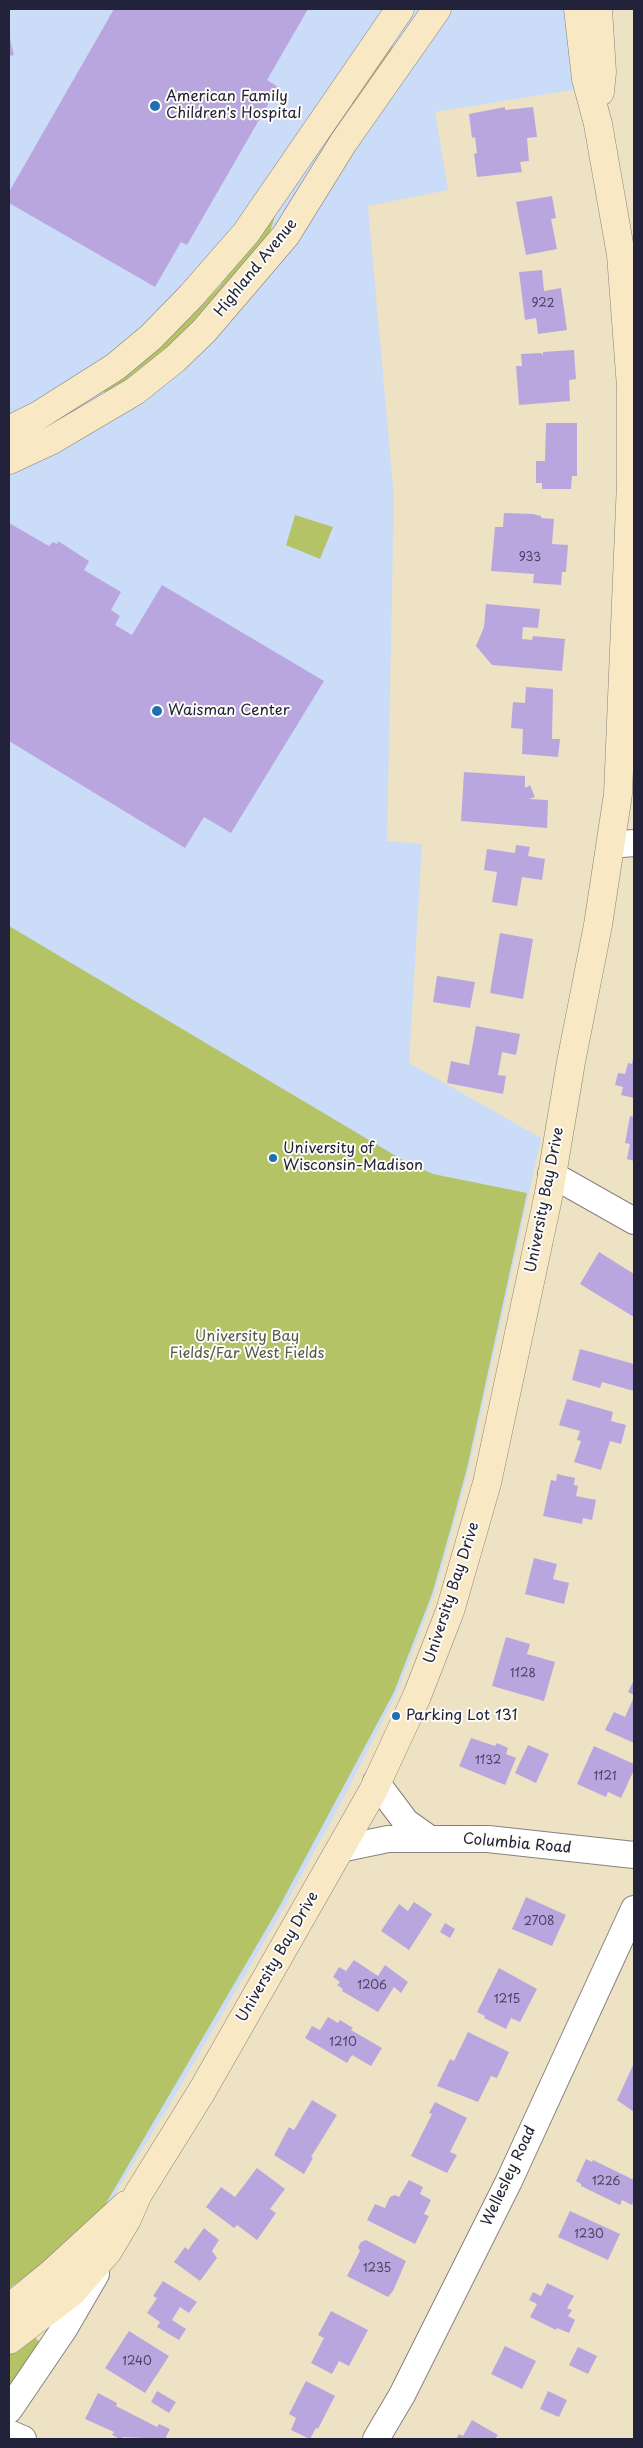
<!DOCTYPE html>
<html>
<head>
<meta charset="utf-8">
<style>
  body { margin:0 }
  #map { position:relative; width:643px; height:2448px; overflow:hidden; background:#ede2c3; font-family:"Playpen Sans",sans-serif }
  canvas { display:block }
  .frame { position:absolute; inset:0; border:10px solid #22223b; pointer-events:none }
</style>
</head>
<body>
<div id="map">
<canvas width="643" height="2448"></canvas>
<div class="frame"></div>
</div>
<script>
const c = document.querySelector('canvas').getContext('2d');
c.lineJoin = 'round';
function paint(path, color) {
  c.fillStyle = color;
  c.fill(path, 'evenodd');
}
function shape(rows) {
  const path = new Path2D();
  for (const r of rows) {
    path.moveTo(r[0], r[1]);
    for (let i = 2; i < r.length; i += 2) path.lineTo(r[i], r[i + 1]);
  }
  return path;
}
function stroke(path, color, width, dash) {
  c.strokeStyle = color;
  c.lineWidth = width;
  c.lineCap = dash ? 'butt' : 'round';
  c.setLineDash(dash || []);
  c.stroke(path);
}
function drawText(font, color, halo, rows, align = 'center') {
  c.font = font + ' "Playpen Sans",sans-serif';
  c.lineWidth = 4;
  c.setLineDash([]);
  c.textBaseline = 'middle';
  c.strokeStyle = halo;
  c.fillStyle = color;
  for (const [text, x, y, turn = 0] of rows) {
    c.save();
    c.translate(x, y);
    c.rotate((+turn || 0) * Math.PI / 180);
    c.textAlign = isNaN(turn) ? turn : align;
    if (halo) c.strokeText(text, 0, 0);
    c.fillText(text, 0, 0);
    c.restore();
  }
}
paint(shape([
  [9,9,571,9,579,89,435,112,448,190,368,206,394,497,387,841,422,844,409,1063,541,1138,469,1468,452,1532,434,1595,397,1693,339,1806,282,1911,168,2107,111,2200,9,2299]
]), '#cbdcf9');
paint(shape([
  [398,29,387,62,357,107,349,102],
  [276,213,266,244,197,324,108,397,103,390,160,345,186,321,219,287],
  [295,515,333,527,320,559,286,545],
  [9,926,406,1162,433,1174,527,1193,467,1468,450,1531,432,1594,394,1692,278,1909,105,2205,59,2255,9,2288],
  [32,2335,42,2344,9,2395,9,2349]
]), '#b4c366');
paint(shape([
  [114,9,308,9,267,80,278,87,187,245,181,242,155,287,9,203,9,192],
  [9,35,14,55,9,56],
  [505,107,505,110,533,107,537,137,527,138,529,161,520,162,522,172,477,177,474,154,477,153,475,137,472,138,469,114],
  [552,196,556,218,551,219,557,249,526,255,516,202],
  [542,270,544,291,561,288,567,330,538,334,536,318,525,320,519,272],
  [574,350,576,379,569,380,570,401,519,405,516,366,522,366,521,354,541,353,543,355,543,352],
  [546,423,577,423,577,476,572,476,571,489,542,489,542,483,536,483,536,461,545,461],
  [504,513,533,514,541,516,541,518,554,519,552,544,568,545,566,572,562,572,561,585,533,583,534,574,491,571,495,527,503,527],
  [9,523,49,546,53,542,57,544,58,541,89,561,84,570,121,592,111,610,120,616,115,625,132,635,162,585,324,681,231,833,204,817,185,848,9,741],
  [486,604,540,609,538,628,523,627,522,639,532,640,533,636,565,639,562,671,492,665,476,646,484,627],
  [526,687,553,689,552,739,560,739,558,757,522,754,523,729,511,728,513,702,525,703],
  [464,772,525,776,525,788,530,785,535,797,529,799,548,800,547,828,461,821],
  [516,845,530,847,528,856,545,859,542,880,522,877,517,906,492,902,497,872,484,870,487,849,515,853],
  [500,933,533,939,523,999,490,993],
  [437,976,475,982,470,1008,433,1002],
  [476,1026,520,1034,516,1055,502,1052,498,1075,506,1076,503,1094,447,1083,451,1061,469,1065],
  [633,1059,634,1059,634,1098,621,1095,623,1087,615,1085,618,1073,625,1074,628,1063,632,1064],
  [630,1116,634,1117,634,1161,627,1159,630,1144,625,1143],
  [599,1252,634,1274,634,1317,580,1284],
  [580,1349,634,1364,634,1391,602,1382,600,1388,572,1380],
  [567,1399,613,1412,611,1421,626,1425,621,1444,610,1441,601,1470,574,1462,581,1441,577,1440,580,1431,559,1425],
  [557,1474,575,1478,574,1485,578,1486,576,1496,596,1500,592,1520,583,1518,582,1524,543,1516,551,1480,556,1481],
  [534,1558,557,1564,553,1579,569,1583,564,1604,525,1594],
  [506,1637,530,1644,527,1654,555,1662,544,1701,492,1686],
  [634,1680,634,1695,628,1692],
  [634,1697,634,1743,605,1730,614,1712,625,1717],
  [471,1738,495,1746,497,1743,508,1748,506,1754,516,1758,505,1785,459,1766],
  [528,1745,549,1754,536,1783,515,1773],
  [594,1746,634,1764,634,1770,621,1798,608,1792,606,1797,577,1784],
  [526,1897,566,1915,552,1946,512,1929],
  [414,1902,432,1914,409,1950,381,1931,399,1904,408,1911],
  [445,1923,455,1929,450,1938,440,1932],
  [354,1960,378,1976,385,1965,408,1982,401,1993,394,1987,378,2012,342,1991,343,1989,337,1985,340,1982,333,1977,339,1967,346,1971],
  [499,1968,537,1989,520,2022,511,2018,506,2029,484,2018,485,2016,477,2012],
  [328,2017,338,2023,340,2020,353,2028,351,2030,382,2048,371,2066,352,2055,347,2063,305,2038,312,2026,320,2030],
  [468,2032,509,2052,497,2078,491,2076,478,2102,437,2086,450,2059,454,2061],
  [634,2063,634,2112,617,2100],
  [312,2100,337,2115,311,2157,313,2158,304,2174,274,2155,289,2127,294,2130],
  [435,2102,467,2118,450,2152,457,2155,447,2173,411,2156,432,2114,429,2113],
  [586,2159,592,2162,593,2160,634,2180,634,2200,632,2205,622,2200,620,2205,581,2186,581,2184,576,2181],
  [257,2168,285,2189,270,2209,276,2213,257,2240,237,2225,234,2228,206,2207,221,2187,235,2197],
  [409,2180,423,2187,420,2194,431,2200,424,2214,429,2216,415,2244,367,2220,375,2204,385,2208,390,2197,395,2195,399,2197],
  [570,2211,620,2234,608,2260,558,2237],
  [204,2228,219,2240,212,2251,217,2258,200,2281,174,2262,185,2247,188,2250],
  [366,2240,406,2261,393,2291,388,2297,347,2276,360,2251,358,2247,361,2242],
  [163,2281,197,2302,189,2313,180,2307,172,2320,186,2329,179,2340,157,2327,160,2322,147,2313,157,2298,153,2296],
  [547,2283,574,2296,567,2308,572,2310,568,2316,575,2320,569,2333,557,2328,556,2330,530,2317,537,2304,529,2300,533,2292,541,2296],
  [331,2311,368,2330,349,2366,339,2361,332,2374,311,2363,324,2338,318,2335],
  [129,2331,169,2356,145,2393,105,2368],
  [505,2346,536,2361,522,2389,491,2374],
  [578,2347,597,2356,588,2374,569,2365],
  [306,2381,335,2396,318,2429,316,2428,310,2439,291,2430,296,2418,289,2414],
  [157,2391,176,2402,169,2413,151,2402],
  [548,2391,567,2400,559,2417,540,2409],
  [98,2393,117,2403,116,2406,157,2427,159,2424,170,2429,165,2439,123,2437,120,2439,112,2435,114,2432,85,2419],
  [472,2420,498,2435,495,2439,456,2439,459,2434,463,2436]
]), '#baa6df');
const street = shape([
  [610,845,634,843],
  [551,1174,634,1221],
  [376,1782,406,1822,430,1839],
  [340,1849,388,1839,488,1839,634,1855],
  [9,2410,64,2329,96,2274],
  [9,2433,23,2439],
  [376,2439,402,2395,509,2181,634,1909]
]);
const secondary = shape([
  [598,9,602,72,600,92],
  [9,430,39,415,115,367,151,337,191,296,246,233,400,9],
  [9,460,52,440,135,391,175,359,204,331,286,235,343,143,437,9],
  [9,2308,52,2273,126,2205],
  [9,2340,72,2292,108,2251,127,2219,138,2194,202,2091,373,1791,417,1696,450,1611,487,1483,549,1193,571,1062,598,925,618,794,631,482,631,387,621,255,598,124,586,79,578,9]
]);
stroke(street, '#88827f', 28);
stroke(secondary, '#88827f', 29);
stroke(street, '#fff', 26);
stroke(secondary, '#f8e8c3', 28);
for (const [x, y, r, color] of [
  [155,106,6,"#1f6fb2"],
  [157,711,6,"#1f6fb2"],
  [273,1158,5,"#1f6fb2"],
  [396,1716,5,"#1f6fb2"]
]) {
  const dot = new Path2D();
  dot.arc(x, y, r, 0, 2 * Math.PI);
  c.fillStyle = color;
  c.fill(dot);
  stroke(dot, '#fdfcf7', 2);
}
drawText('12px', '#484364', null, [
  ["922",543,304],
  ["933",530,558],
  ["1128",523,1674],
  ["1132",488,1761],
  ["1121",605,1777],
  ["2708",539,1922],
  ["1206",372,1986],
  ["1215",507,2000],
  ["1210",343,2043],
  ["1226",606,2182],
  ["1230",589,2235],
  ["1235",377,2269],
  ["1240",137,2362]
]);
drawText('15px', '#22223b', '#fdfcf7', [
  ["American Family",166,97],
  ["Children's Hospital",166,114],
  ["Waisman Center",168,711],
  ["University of",283,1149],
  ["Wisconsin-Madison",283,1166],
  ["Parking Lot 131",406,1716]
], 'left');
drawText('15px', '#22223b', '#fdfcf7', [
  ["Highland Avenue",256,268,-51],
  ["University Bay Drive",545,1200,-79],
  ["University Bay Drive",452,1593,-72],
  ["Columbia Road",517,1844,5],
  ["University Bay Drive",278,1957,-60],
  ["Wellesley Road",509,2176,-65]
]);
drawText('15px', '#555a4a', '#fdfcf7', [
  ["University Bay",247,1337],
  ["Fields/Far West Fields",247,1354]
]);
</script>
</body>
</html>
